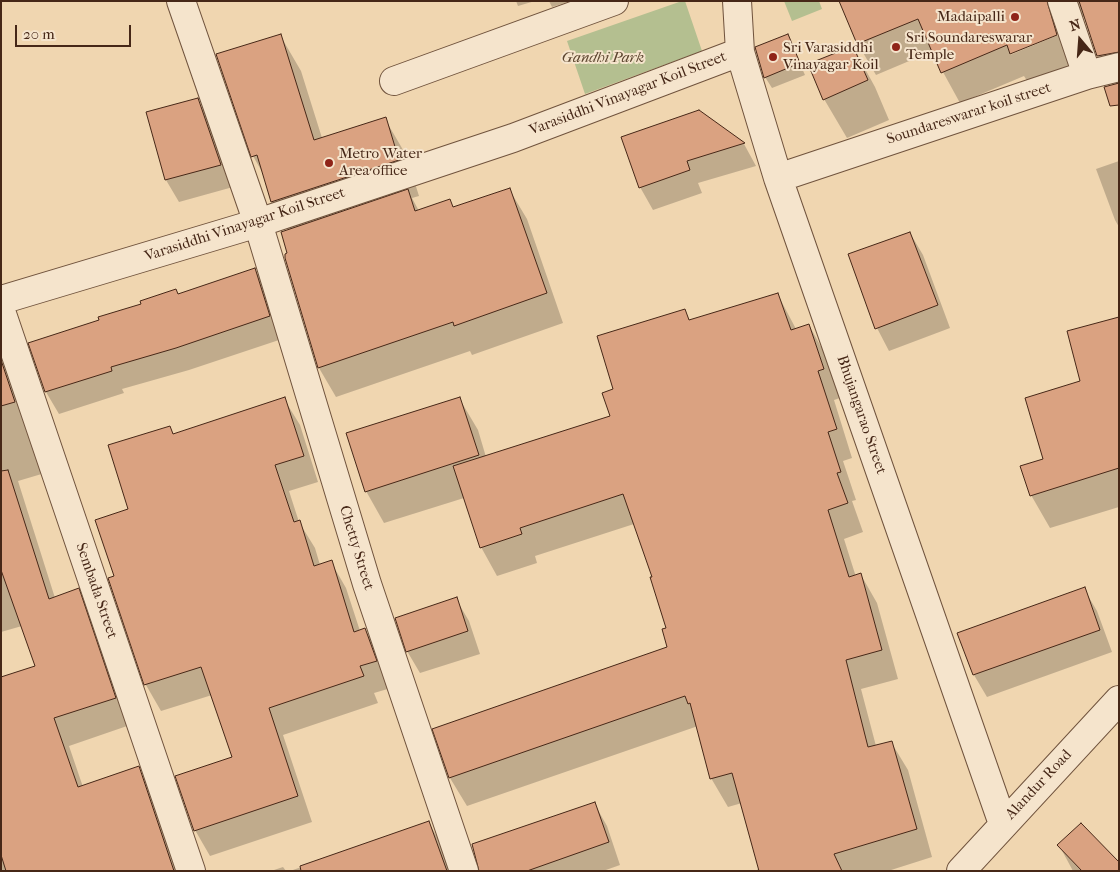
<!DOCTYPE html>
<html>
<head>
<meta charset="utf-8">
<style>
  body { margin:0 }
  #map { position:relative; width:1120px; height:872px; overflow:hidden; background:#f0d6b0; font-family:"IM FELL French Canon",serif }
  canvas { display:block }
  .frame { position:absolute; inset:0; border:2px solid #462717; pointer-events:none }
  .north { position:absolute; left:1055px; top:15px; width:50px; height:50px; -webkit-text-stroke:4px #f5e4cc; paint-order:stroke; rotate:342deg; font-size:14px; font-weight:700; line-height:20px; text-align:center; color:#462717 }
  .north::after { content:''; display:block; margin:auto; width:18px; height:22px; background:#462717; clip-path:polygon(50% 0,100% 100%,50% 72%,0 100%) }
  .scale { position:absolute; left:15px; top:25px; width:116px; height:22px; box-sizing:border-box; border:2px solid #462717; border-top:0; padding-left:6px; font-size:15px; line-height:18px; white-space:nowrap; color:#462717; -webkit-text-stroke:4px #f5e4cc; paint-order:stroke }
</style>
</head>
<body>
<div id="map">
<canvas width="1120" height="872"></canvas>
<div class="frame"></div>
<div class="north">N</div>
<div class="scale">20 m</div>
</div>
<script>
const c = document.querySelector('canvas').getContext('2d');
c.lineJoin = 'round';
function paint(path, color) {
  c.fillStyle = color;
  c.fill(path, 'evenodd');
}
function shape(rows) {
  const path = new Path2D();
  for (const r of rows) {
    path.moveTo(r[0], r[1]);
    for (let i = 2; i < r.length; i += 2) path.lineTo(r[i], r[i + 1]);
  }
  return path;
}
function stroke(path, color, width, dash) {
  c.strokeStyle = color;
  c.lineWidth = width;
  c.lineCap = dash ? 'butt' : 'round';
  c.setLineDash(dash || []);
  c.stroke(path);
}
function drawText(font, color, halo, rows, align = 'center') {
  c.font = font + ' "IM FELL French Canon",serif';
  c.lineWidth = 4;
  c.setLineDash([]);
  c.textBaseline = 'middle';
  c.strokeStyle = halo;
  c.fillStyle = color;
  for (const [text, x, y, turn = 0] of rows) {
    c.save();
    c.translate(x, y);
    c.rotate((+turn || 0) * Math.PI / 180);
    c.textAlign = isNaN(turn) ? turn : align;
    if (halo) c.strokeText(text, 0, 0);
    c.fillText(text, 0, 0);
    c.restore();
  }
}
paint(shape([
  [682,1,685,1,702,51,585,94,567,41],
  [784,1,819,1,822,9,792,21]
]), '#b4bf90');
paint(shape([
  [516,1,535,1,518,6],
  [549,1,571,1,552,7],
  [841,1,1119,1,1119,86,1116,87,1098,56,1085,17,1076,17,1074,66,1029,84,1024,76,960,103,943,72,933,51,876,75,858,44],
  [1062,31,1063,33,1010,55,1010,52],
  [280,35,301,71,322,138,385,119,406,155,419,196,412,198,419,211,449,201,454,209,509,189,527,219,563,323,472,355,470,351,336,397,319,368,286,257,289,254,289,230,272,202,265,177,253,156],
  [787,35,805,75,772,88,765,77],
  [853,47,875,87,889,120,847,138,824,99],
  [197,99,210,122,233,187,179,202,166,180],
  [699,112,744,144,756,166,698,183,702,193,653,210,640,187],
  [1119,161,1119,227,1115,220,1096,169],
  [910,233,923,255,950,328,889,351,877,328],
  [255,269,267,291,282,339,189,370,122,389,124,393,59,414,46,392,30,344],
  [778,295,796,329,809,325,825,354,840,398,834,400,852,458,843,461,856,500,852,501,863,532,844,539,856,577,861,575,877,603,898,679,861,689,876,746,891,742,908,770,932,857,888,871,755,871,760,868,742,803,728,807,711,778,698,726,467,806,450,778,434,730,669,648,667,629,653,577,634,524,535,556,537,563,497,576,481,547,464,498,384,523,366,491,459,398,478,430,486,457,612,417,615,390,685,311,690,321],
  [1119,319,1119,507,1050,528,1031,495,1045,460,1082,382],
  [1,348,45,473,18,481,55,598,78,590,94,617,130,725,69,746,83,787,138,768,154,795,180,871,1,871,1,678,36,666,22,626,1,632],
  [284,399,300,425,318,482,289,491,299,522,315,548,320,565,331,562,346,588,360,631,365,629,380,656,391,688,374,693,378,703,283,735,312,822,210,856,195,830,234,758,212,695,161,711,146,685,110,579,115,577,130,509,170,427,174,435],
  [1084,589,1097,611,1112,652,987,697,974,675],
  [456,599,469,621,480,654,420,673,407,651],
  [594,803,607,826,620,865,603,871,504,871],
  [429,823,444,849,452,871,290,871],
  [1059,845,1119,871,1073,871],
  [283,867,286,871,271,871]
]), '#0003');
const building = shape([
  [839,1,1047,1,1057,35,1010,54,1007,45,941,73,918,19,857,44,839,1],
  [1079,1,1119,1,1119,52,1097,56,1079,1],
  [281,34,314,140,386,117,399,160,271,202,257,155,251,157,216,54,281,34],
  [788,34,800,63,764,78,755,47,788,34],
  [853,46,868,80,823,100,808,64,853,46],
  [1119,83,1119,105,1110,106,1104,87,1119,83],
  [198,98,221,165,165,180,146,112,198,98],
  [699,110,745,143,687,161,690,170,639,188,621,137,699,110],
  [510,188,547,293,454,326,453,322,318,368,285,258,285,254,287,253,281,232,408,189,415,211,450,199,453,207,510,188],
  [910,232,938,305,875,329,848,254,910,232],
  [255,268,270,316,176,348,111,367,112,371,45,392,28,343,99,320,98,317,141,304,140,301,176,289,178,294,255,268],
  [778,293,791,330,809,324,824,369,818,371,837,429,828,432,841,472,837,473,848,503,828,510,849,577,861,573,882,650,846,660,868,747,892,741,917,829,834,854,842,871,759,871,732,773,710,779,690,703,688,704,685,696,449,778,432,729,667,647,662,629,666,628,650,577,652,577,623,494,520,528,522,534,480,548,453,466,610,416,602,393,613,389,597,336,685,309,689,320,778,293],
  [1119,317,1119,468,1030,496,1020,466,1043,459,1025,398,1080,381,1067,331,1119,317],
  [1,360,15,402,1,406,1,360],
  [285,397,304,456,275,465,294,522,300,520,314,566,332,560,354,632,365,628,377,661,360,666,364,676,269,708,298,796,194,831,175,776,232,757,201,667,144,685,108,578,114,576,95,520,128,509,108,445,170,426,173,434,285,397],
  [460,397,479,455,365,492,346,433,460,397],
  [8,470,49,599,79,588,116,698,54,718,78,787,139,766,174,871,6,871,1,855,1,677,35,666,1,570,1,471,8,470],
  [1085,587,1100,630,973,675,957,633,1085,587],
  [457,597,468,631,406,652,395,618,457,597],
  [595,802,609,842,527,871,479,871,472,844,595,802],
  [429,821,447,871,301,871,300,866,429,821],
  [1081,823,1119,862,1119,871,1082,871,1057,845,1081,823]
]);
paint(building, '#daa281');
stroke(building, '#462717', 1);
const minor = shape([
  [181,1,258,223,367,584,464,871],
  [737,1,740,52,778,178,1003,824],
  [1087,75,1119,67],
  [394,81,614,1],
  [778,178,1087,75,1062,1],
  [1,300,258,223,513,138,740,52],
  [1,311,191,871],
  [961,871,1119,700]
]);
stroke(minor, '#70533d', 30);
stroke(minor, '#f5e4cc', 28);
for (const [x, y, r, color] of [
  [1015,17,5,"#8f2418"],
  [896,47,5,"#8f2418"],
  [773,57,5,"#8f2418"],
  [329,163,5,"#8f2418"]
]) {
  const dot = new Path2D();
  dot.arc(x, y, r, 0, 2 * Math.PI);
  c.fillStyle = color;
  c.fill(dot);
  stroke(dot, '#f5e4cc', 2);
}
drawText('15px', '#462717', '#f5e4cc', [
  ["Madaipalli",1005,17,"right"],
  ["Sri Soundareswarar",906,38],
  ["Temple",906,55],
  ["Sri Varasiddhi",783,48],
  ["Vinayagar Koil",783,65],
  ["Metro Water",339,154],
  ["Area office",339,171]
], 'left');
drawText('italic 15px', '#5c452f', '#f5e4cc', [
  ["Gandhi Park",603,58]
]);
drawText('15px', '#462717', '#f5e4cc', [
  ["Varasiddhi Vinayagar Koil Street",628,94,-21],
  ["Soundareswarar koil street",969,114,-18],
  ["Varasiddhi Vinayagar Koil Street",245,225,-18],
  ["Bhujangarao Street",861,415,71],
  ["Chetty Street",356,548,73],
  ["Sembada Street",96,591,71],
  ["Alandur Road",1039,785,-47]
]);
</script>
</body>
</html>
